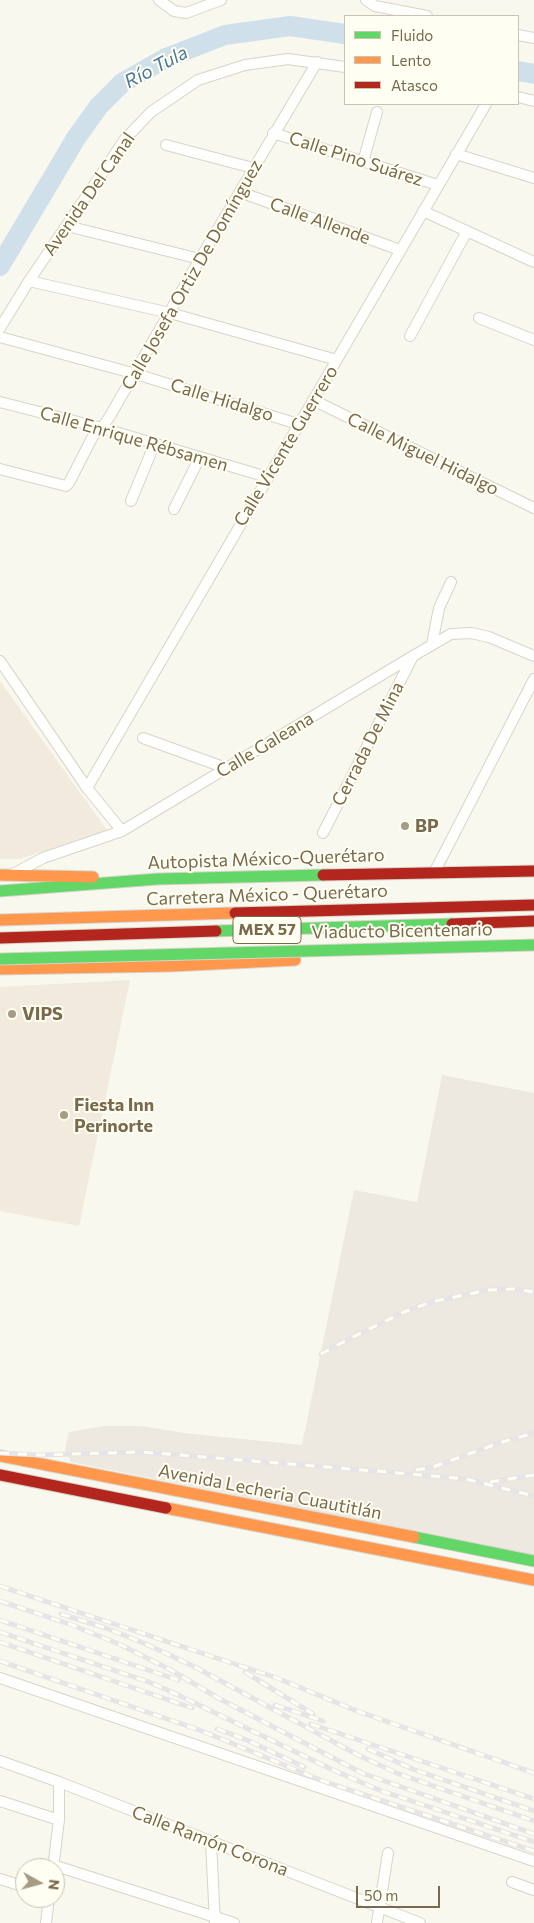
<!DOCTYPE html>
<html>
<head>
<meta charset="utf-8">
<style>
  body { margin:0 }
  #map { position:relative; width:534px; height:1923px; overflow:hidden; background:#f9f8ef; font-family:Commissioner,sans-serif }
  canvas { display:block }
  .legend { position:absolute; left:344px; top:15px; width:175px; height:90px; box-sizing:border-box; background:#fffef2; border:1px solid #c9c3b0; margin:0; padding:6px 9px; list-style:none; font-size:15px; color:#796a4d }
  .legend li { display:flex; align-items:center; gap:10px; height:25px }
  .legend b { width:25px; border:1px solid #c9c3b0 }
  .north { position:absolute; left:15px; top:1858px; width:50px; height:50px; box-sizing:border-box; background:#fffef2; border:1px solid #c9c3b0; border-radius:50%; rotate:97deg; font-size:14px; font-weight:700; line-height:20px; text-align:center; color:#796a4d }
  .north::after { content:''; display:block; margin:auto; width:18px; height:22px; background:#a69c86; clip-path:polygon(50% 0,100% 100%,50% 72%,0 100%) }
  .scale { position:absolute; left:356px; top:1886px; width:84px; height:22px; box-sizing:border-box; border:2px solid #796a4d; border-top:0; padding-left:6px; font-size:15px; line-height:18px; white-space:nowrap; color:#796a4d; -webkit-text-stroke:4px #fffef2; paint-order:stroke }
</style>
</head>
<body>
<div id="map">
<canvas width="534" height="1923"></canvas>
<ul class="legend">
<li><b style="height:6px;background:#63d668"></b>Fluido</li>
<li><b style="height:6px;background:#ff974d"></b>Lento</li>
<li><b style="height:6px;background:#b3261e"></b>Atasco</li>
</ul>
<div class="north">N</div>
<div class="scale">50 m</div>
</div>
<script>
const c = document.querySelector('canvas').getContext('2d');
c.lineJoin = 'round';
function paint(path, color) {
  c.fillStyle = color;
  c.fill(path, 'evenodd');
}
function shape(rows) {
  const path = new Path2D();
  for (const r of rows) {
    path.moveTo(r[0], r[1]);
    for (let i = 2; i < r.length; i += 2) path.lineTo(r[i], r[i + 1]);
  }
  return path;
}
function stroke(path, color, width, dash) {
  c.strokeStyle = color;
  c.lineWidth = width;
  c.lineCap = dash ? 'butt' : 'round';
  c.setLineDash(dash || []);
  c.stroke(path);
}
function drawText(font, color, halo, rows, align = 'center') {
  c.font = font + ' Commissioner,sans-serif';
  c.lineWidth = 4;
  c.setLineDash([]);
  c.textBaseline = 'middle';
  c.strokeStyle = halo;
  c.fillStyle = color;
  for (const [text, x, y, turn = 0] of rows) {
    c.save();
    c.translate(x, y);
    c.rotate((+turn || 0) * Math.PI / 180);
    c.textAlign = isNaN(turn) ? turn : align;
    if (halo) c.strokeText(text, 0, 0);
    c.fillText(text, 0, 0);
    c.restore();
  }
}
paint(shape([
  [0,681,107,830,20,859,0,859],
  [130,980,79,1226,0,1211,0,987]
]), '#f2eadc');
paint(shape([
  [442,1075,534,1093,534,1555,71,1462,65,1450,69,1432,105,1426,141,1426,184,1433,302,1445,354,1190,417,1202]
]), '#ede9e0');
stroke(shape([
  [518,71,534,74],
  [0,266,76,138,99,106,122,83,166,58,225,35,290,26,345,34]
]), '#d0e0ea', 20);
const street = shape([
  [159,0,174,11,186,13,221,0],
  [366,0,375,6,427,16],
  [518,35,534,38],
  [518,97,534,101],
  [273,133,438,185],
  [166,145,253,168],
  [456,154,534,178],
  [363,162,377,112],
  [240,192,400,250],
  [423,211,534,262],
  [67,226,200,259],
  [29,281,170,313,337,360],
  [479,318,534,340],
  [0,328,29,281,125,139,151,112,198,80,245,65,288,59,345,67],
  [410,336,467,231],
  [0,337,136,374,298,424],
  [313,400,534,508],
  [0,402,102,428,267,477],
  [0,469,62,485,66,486,69,483,93,436,102,428,110,416,200,259,317,62],
  [131,501,155,443],
  [174,509,200,457],
  [432,644,439,608,451,582],
  [0,661,87,788,122,831],
  [143,738,226,768],
  [87,788,486,104],
  [323,833,413,656],
  [434,873,534,679],
  [13,874,43,858,122,831,413,656,451,634,471,633,489,637,534,656],
  [0,1678,534,1861],
  [0,1761,59,1782,420,1923],
  [0,1801,59,1820],
  [211,1842,215,1923],
  [53,1865,234,1923],
  [53,1868,59,1820,59,1782],
  [0,1879,25,1887],
  [512,1882,534,1890],
  [46,1923,49,1898],
  [377,1923,388,1853]
]);
const fast = shape([
  [0,891,158,879,323,875],
  [216,931,452,924],
  [414,1537,534,1561]
]);
const slow = shape([
  [0,875,93,877],
  [0,920,235,913],
  [0,969,171,966,295,960],
  [0,1456,414,1537],
  [166,1508,534,1580]
]);
const jam = shape([
  [323,875,534,871],
  [235,913,534,905],
  [452,924,534,921],
  [0,938,216,931],
  [0,1475,166,1508]
]);
stroke(street, '#d7d4ca', 12);
stroke(fast, '#d8d4ca', 13);
stroke(slow, '#d8d4ca', 13);
stroke(jam, '#d8d4ca', 13);
stroke(street, '#fefefd', 10);
stroke(fast, '#63d668', 11);
stroke(slow, '#ff974d', 11);
stroke(jam, '#b3261e', 11);
const rail = shape([
  [321,1354,351,1338,404,1312,431,1302,488,1290,514,1289,534,1292],
  [0,1453,40,1455,142,1452,388,1472,466,1479,534,1496],
  [416,1470,433,1467,499,1443,534,1433],
  [490,1482,534,1475],
  [0,1586,277,1678,357,1711,534,1773],
  [0,1601,72,1625,121,1645,171,1670,218,1698,362,1773,534,1834],
  [61,1614,106,1628,146,1644,195,1667,358,1755,399,1774,534,1821],
  [0,1620,178,1680],
  [0,1632,149,1682,176,1694,331,1769,379,1790,534,1842],
  [0,1642,192,1708],
  [0,1661,202,1731,323,1781,534,1851],
  [245,1672,313,1714],
  [275,1705,323,1721],
  [311,1724,534,1799],
  [217,1729,247,1740,304,1767],
  [368,1749,415,1770,534,1811]
]);
stroke(rail, '#e7e4e6', 5);
stroke(rail, '#fffef2', 3, [9]);
const fastBridge = shape([
  [0,959,534,945]
]);
stroke(fastBridge, '#d7d3c8', 13, []);
stroke(fastBridge, '#63d668', 11);
for (const [x, y, r, color] of [
  [405,826,5,"#a69c86"],
  [12,1014,5,"#a69c86"],
  [64,1115,5,"#a69c86"]
]) {
  const dot = new Path2D();
  dot.arc(x, y, r, 0, 2 * Math.PI);
  c.fillStyle = color;
  c.fill(dot);
  stroke(dot, '#fffef2', 2);
}
for (const [x, y, w] of [
  [267,930,68]
]) {
  const box = new Path2D();
  box.roundRect(x - w / 2, y - 13.5, w, 27, 4);
  c.fillStyle = '#fffef2';
  c.fill(box);
  stroke(box, '#796a4d', 1);
}
drawText('bold 16px', '#796a4d', null, [
  ["MEX 57",267,930]
]);
drawText('18px', '#796a4d', '#fffef2', [
  ["Calle Pino Suárez",356,159,18],
  ["Avenida Del Canal",89,194,-55],
  ["Calle Allende",320,221,20],
  ["Calle Josefa Ortiz De Domínguez",192,275,-60],
  ["Calle Hidalgo",222,400,17],
  ["Calle Enrique Rébsamen",134,439,16],
  ["Calle Vicente Guerrero",286,446,-59],
  ["Calle Miguel Hidalgo",423,454,26],
  ["Cerrada De Mina",368,744,-63],
  ["Calle Galeana",265,745,-31],
  ["Autopista México-Querétaro",266,859,-2],
  ["Carretera México - Querétaro",267,895,-2],
  ["Viaducto Bicentenario",402,931,-1],
  ["Avenida Lecheria Cuautitlán",270,1492,11],
  ["Calle Ramón Corona",210,1841,21]
]);
drawText('bold 18px', '#796a4d', '#fffef2', [
  ["BP",415,826],
  ["VIPS",22,1014],
  ["Fiesta Inn",74,1105],
  ["Perinorte",74,1126]
], 'left');
drawText('italic 19px', '#4c779b', '#fffef2', [
  ["Río Tula",156,67,-28]
]);
</script>
</body>
</html>
